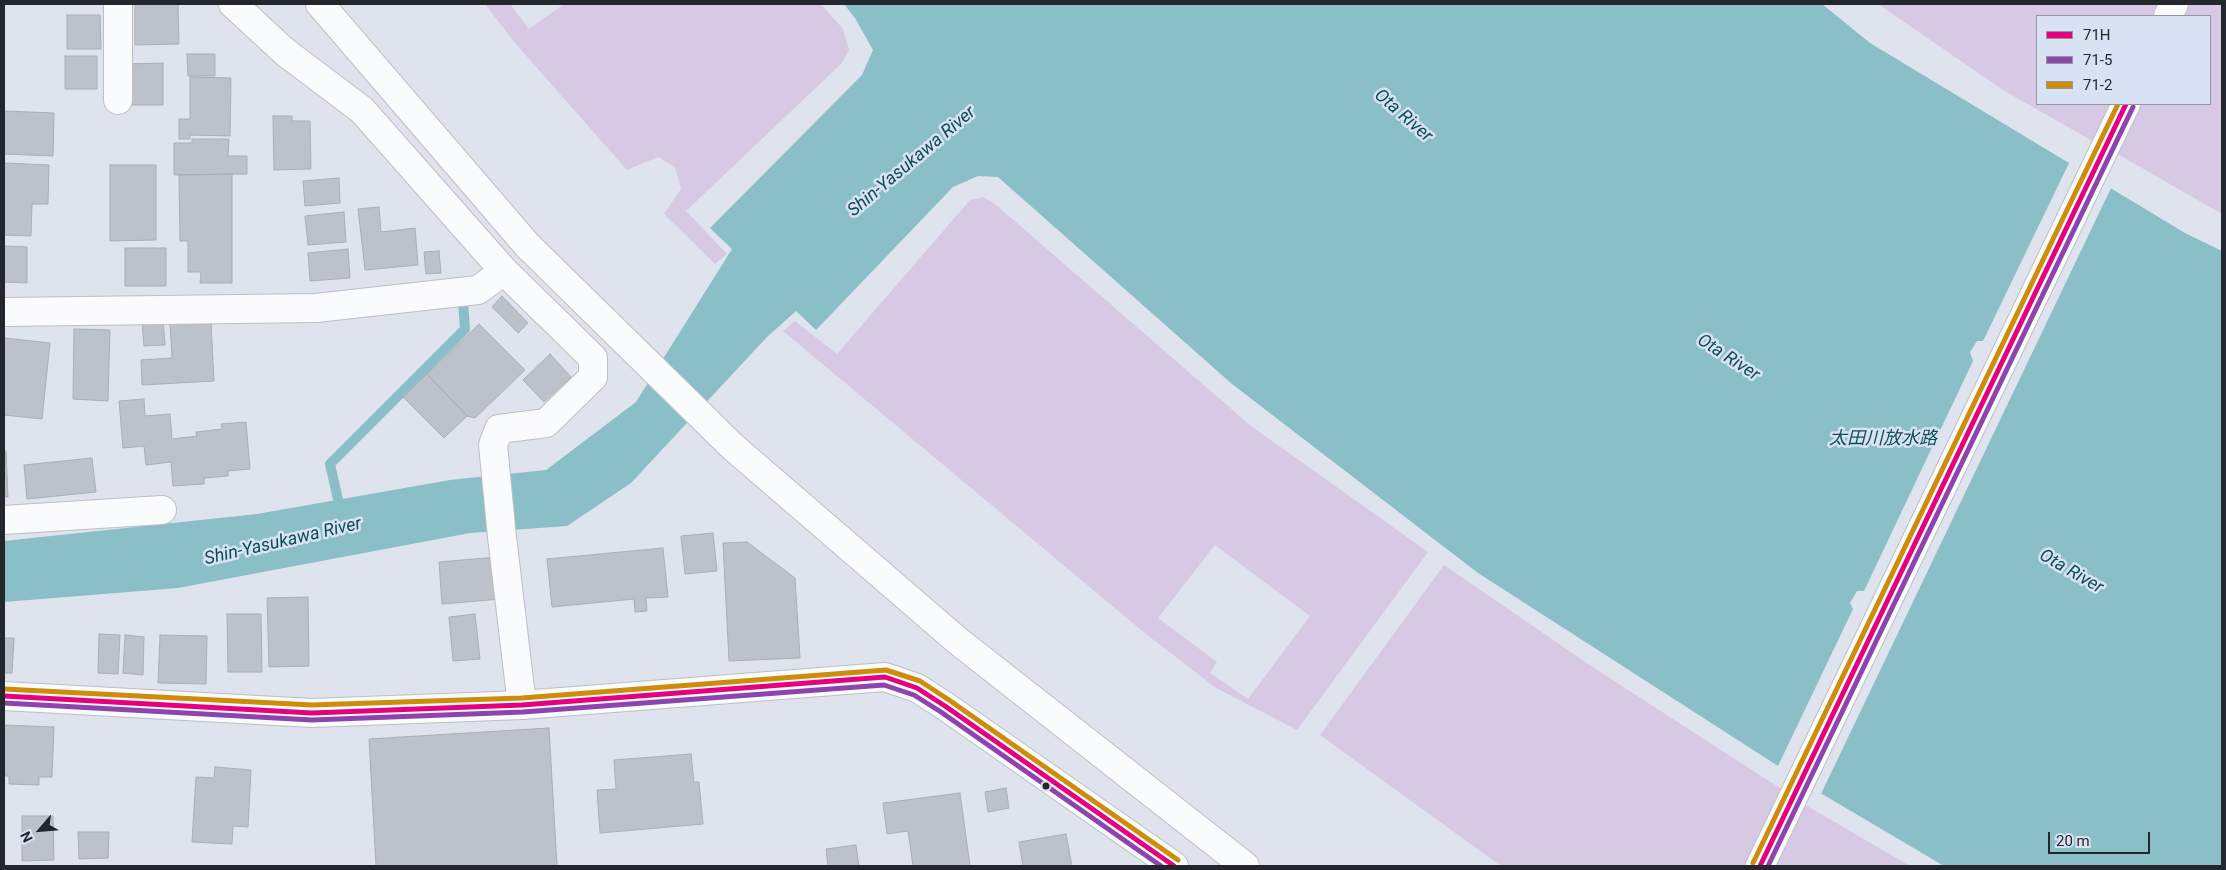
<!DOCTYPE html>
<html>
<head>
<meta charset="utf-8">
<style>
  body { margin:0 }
  #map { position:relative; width:2226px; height:870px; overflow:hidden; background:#dee3ed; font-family:Roboto,sans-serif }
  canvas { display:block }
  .frame { position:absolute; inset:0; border:5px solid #23262c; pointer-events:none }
  .legend { position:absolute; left:2036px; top:15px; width:175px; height:90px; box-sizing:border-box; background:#d8e2f3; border:1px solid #9097a3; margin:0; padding:6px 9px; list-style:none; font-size:15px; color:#23262c }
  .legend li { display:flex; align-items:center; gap:10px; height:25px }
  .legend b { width:25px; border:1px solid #9097a3 }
  .north { position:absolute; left:15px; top:805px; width:50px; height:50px; -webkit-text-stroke:4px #d8e2f3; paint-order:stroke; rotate:243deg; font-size:14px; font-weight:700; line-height:20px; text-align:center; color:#23262c }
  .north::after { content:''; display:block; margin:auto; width:18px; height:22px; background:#23262c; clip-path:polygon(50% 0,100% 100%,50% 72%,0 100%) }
  .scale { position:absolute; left:2048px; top:832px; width:102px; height:22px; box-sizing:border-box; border:2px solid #23262c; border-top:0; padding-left:6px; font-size:15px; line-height:18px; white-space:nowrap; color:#23262c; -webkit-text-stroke:4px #d8e2f3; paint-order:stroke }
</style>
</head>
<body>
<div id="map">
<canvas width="2226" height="870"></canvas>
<div class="frame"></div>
<ul class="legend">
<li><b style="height:6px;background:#e5007d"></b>71H</li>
<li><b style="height:6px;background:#8e44ad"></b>71-5</li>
<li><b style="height:6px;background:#cd8c09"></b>71-2</li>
</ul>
<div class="north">N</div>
<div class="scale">20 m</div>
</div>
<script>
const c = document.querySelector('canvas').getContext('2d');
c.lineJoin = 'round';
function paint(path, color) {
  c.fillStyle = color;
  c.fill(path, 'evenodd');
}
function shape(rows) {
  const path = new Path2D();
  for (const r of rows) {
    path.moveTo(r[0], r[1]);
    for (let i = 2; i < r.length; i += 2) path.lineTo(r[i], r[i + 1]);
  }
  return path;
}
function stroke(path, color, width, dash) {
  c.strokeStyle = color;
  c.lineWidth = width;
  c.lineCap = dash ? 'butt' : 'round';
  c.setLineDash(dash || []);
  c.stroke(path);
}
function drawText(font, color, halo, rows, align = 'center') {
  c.font = font + ' Roboto,"Noto Sans JP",sans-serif';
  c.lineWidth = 5;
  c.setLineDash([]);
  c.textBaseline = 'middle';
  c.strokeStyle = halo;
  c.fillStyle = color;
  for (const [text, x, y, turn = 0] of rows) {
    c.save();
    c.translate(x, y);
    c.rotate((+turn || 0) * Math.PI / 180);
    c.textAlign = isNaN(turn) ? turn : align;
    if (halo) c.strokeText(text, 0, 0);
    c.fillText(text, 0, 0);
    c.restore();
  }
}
paint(shape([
  [485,4,510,4,529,29,564,4,821,4,843,29,849,50,842,63,686,211,727,254,715,264,664,214,681,189,675,167,658,157,627,170,515,43],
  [1878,4,2161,4,2156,16,2037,16,2037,104,2114,104,2096,143,2003,90],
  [2186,4,2222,4,2222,214,2114,152,2138,104,2210,104,2210,16,2180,16],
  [983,197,995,204,1251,426,1428,552,1297,730,1216,688,1146,634,783,331,795,321,837,354,970,200],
  [1215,545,1310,616,1248,699,1210,673,1217,662,1158,618],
  [1444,565,1594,668,1786,792,1750,866,1501,866,1320,735],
  [1802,803,1910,866,1772,866]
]), '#d7c9e3');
paint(shape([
  [844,4,1822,4,1870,43,2185,233,2222,251,2222,866,1944,866,1817,791,1478,573,1232,384,998,177,978,176,953,187,816,330,796,311,767,337,631,483,567,526,470,533,178,588,4,602,4,541,257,514,450,480,546,470,636,402,732,249,710,228,862,75,873,50,855,18]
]), '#8bbfc7');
paint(shape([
  [2070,161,2112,186,1820,796,1777,768,1853,609,1850,603,1857,591,1864,591,1973,361,1970,352,1977,341,1983,341]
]), '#dee3ed');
stroke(shape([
  [341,513,330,464,465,329,463,301]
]), '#8bbfc7', 10);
const building = shape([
  [135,4,178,4,179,44,135,45,135,4],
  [67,15,100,15,101,49,67,49,67,15],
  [187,54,215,54,215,76,188,76,187,54],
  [65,56,97,56,97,89,65,89,65,56],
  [163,63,163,105,126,105,126,64,163,63],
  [190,77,231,78,230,136,190,135,190,139,179,139,179,119,190,119,190,77],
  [4,111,54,113,53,156,4,154,4,111],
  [273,116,292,116,292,121,310,121,311,169,274,170,273,116],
  [192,139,229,139,228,156,247,156,247,174,174,175,174,143,192,143,192,139],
  [4,163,49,165,48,204,32,204,31,236,4,235,4,163],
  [110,165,156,165,156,240,110,241,110,165],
  [232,174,232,283,200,283,201,272,188,272,188,241,180,241,179,175,232,174],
  [339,178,340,203,305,206,303,181,339,178],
  [379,207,381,232,415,228,418,265,365,270,358,209,379,207],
  [344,212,346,242,308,245,305,216,344,212],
  [4,246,27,247,27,283,4,282,4,246],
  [125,248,166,248,166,286,125,286,125,248],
  [348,249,350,278,310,281,308,253,348,249],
  [439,251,441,273,426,274,424,252,439,251],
  [502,296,528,323,518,333,492,307,502,296],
  [163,319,165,345,144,346,142,321,163,319],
  [211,322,214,381,142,385,141,360,172,358,170,324,211,322],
  [479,324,525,370,475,418,467,416,427,374,479,324],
  [74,329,110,330,108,401,73,399,74,329],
  [4,338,50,343,42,419,4,415,4,338],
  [550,354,571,377,544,402,523,380,550,354],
  [427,374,467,416,444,438,403,397,427,374],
  [144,399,145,416,170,414,172,439,197,436,196,432,222,429,221,424,246,422,250,469,228,471,228,476,204,478,204,484,173,486,171,462,146,465,144,446,123,448,119,401,144,399],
  [4,451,6,451,8,497,4,497,4,451],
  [92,458,96,492,27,499,24,465,92,458],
  [713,533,717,571,685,574,681,536,713,533],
  [747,542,795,578,800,658,729,661,723,543,747,542],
  [663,548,668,597,646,598,647,611,635,612,634,599,552,607,547,559,663,548],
  [498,557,501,599,442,604,439,562,498,557],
  [308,597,309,666,269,667,267,598,308,597],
  [227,614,261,614,262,672,228,672,227,614],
  [475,614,480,659,453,661,449,617,475,614],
  [99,634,120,635,118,674,98,673,99,634],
  [125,635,144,637,143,675,123,673,125,635],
  [160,635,207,636,206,684,158,683,160,635],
  [4,638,14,638,12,673,4,673,4,638],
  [4,725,54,727,52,777,39,777,39,785,9,784,9,776,4,776,4,725],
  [549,728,557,866,376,866,369,739,549,728],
  [691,754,694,782,699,782,703,824,600,833,597,790,616,789,614,760,691,754],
  [215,767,251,770,248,827,233,826,232,844,192,842,196,777,214,778,215,767],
  [1006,788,1009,808,988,812,985,792,1006,788],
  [960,793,970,866,913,866,908,831,887,834,883,803,960,793],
  [22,816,53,816,54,860,22,861,22,816],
  [78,832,109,832,108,858,79,859,78,832],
  [1066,834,1072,866,1023,866,1019,842,1066,834],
  [856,845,859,866,828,866,826,849,856,845]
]);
paint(building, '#bcc2c9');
stroke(building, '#a9afb5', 1);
const minor = shape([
  [233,4,285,52,362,110,504,271,593,358,593,377,546,423,499,429,493,445,502,537,522,705],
  [320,4,527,245,733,447,958,641,1245,866],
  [118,100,118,4],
  [4,312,316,308,478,290,504,271],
  [4,520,162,510]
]);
const major = shape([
  [2168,16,2174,4],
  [4,696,312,713,522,705,885,677,917,688,945,706,1174,866],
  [1760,866,2126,104]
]);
stroke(minor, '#bbbfc7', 30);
stroke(major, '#bbbfc7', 30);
stroke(minor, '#fafbfc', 28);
stroke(major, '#fafbfc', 28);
stroke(shape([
  [4,696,312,713,522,705,885,677,917,688,945,706,1174,866],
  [1760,866,2126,104]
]), '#e5007d', 5);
stroke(shape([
  [4,703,312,720,523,712,884,685,914,695,941,712,1161,866],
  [1768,866,2133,107]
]), '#8e44ad', 5);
stroke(shape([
  [4,689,312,705,522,698,886,670,920,681,949,700,1178,860],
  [1753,863,2118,104]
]), '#cd8c09', 5);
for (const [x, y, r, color] of [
  [1046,786,4.5,"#23262c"]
]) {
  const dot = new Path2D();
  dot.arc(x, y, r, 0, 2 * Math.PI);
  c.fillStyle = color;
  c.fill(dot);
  stroke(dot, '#d8e2f3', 2);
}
drawText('italic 18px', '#0c4e55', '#d8e2f3', [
  ["Ota River",1403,116,41],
  ["Shin-Yasukawa River",912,162,-40],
  ["Ota River",1728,358,33],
  ["太田川放水路",1883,439],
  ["Shin-Yasukawa River",283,542,-13],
  ["Ota River",2071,572,30]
]);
</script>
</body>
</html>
